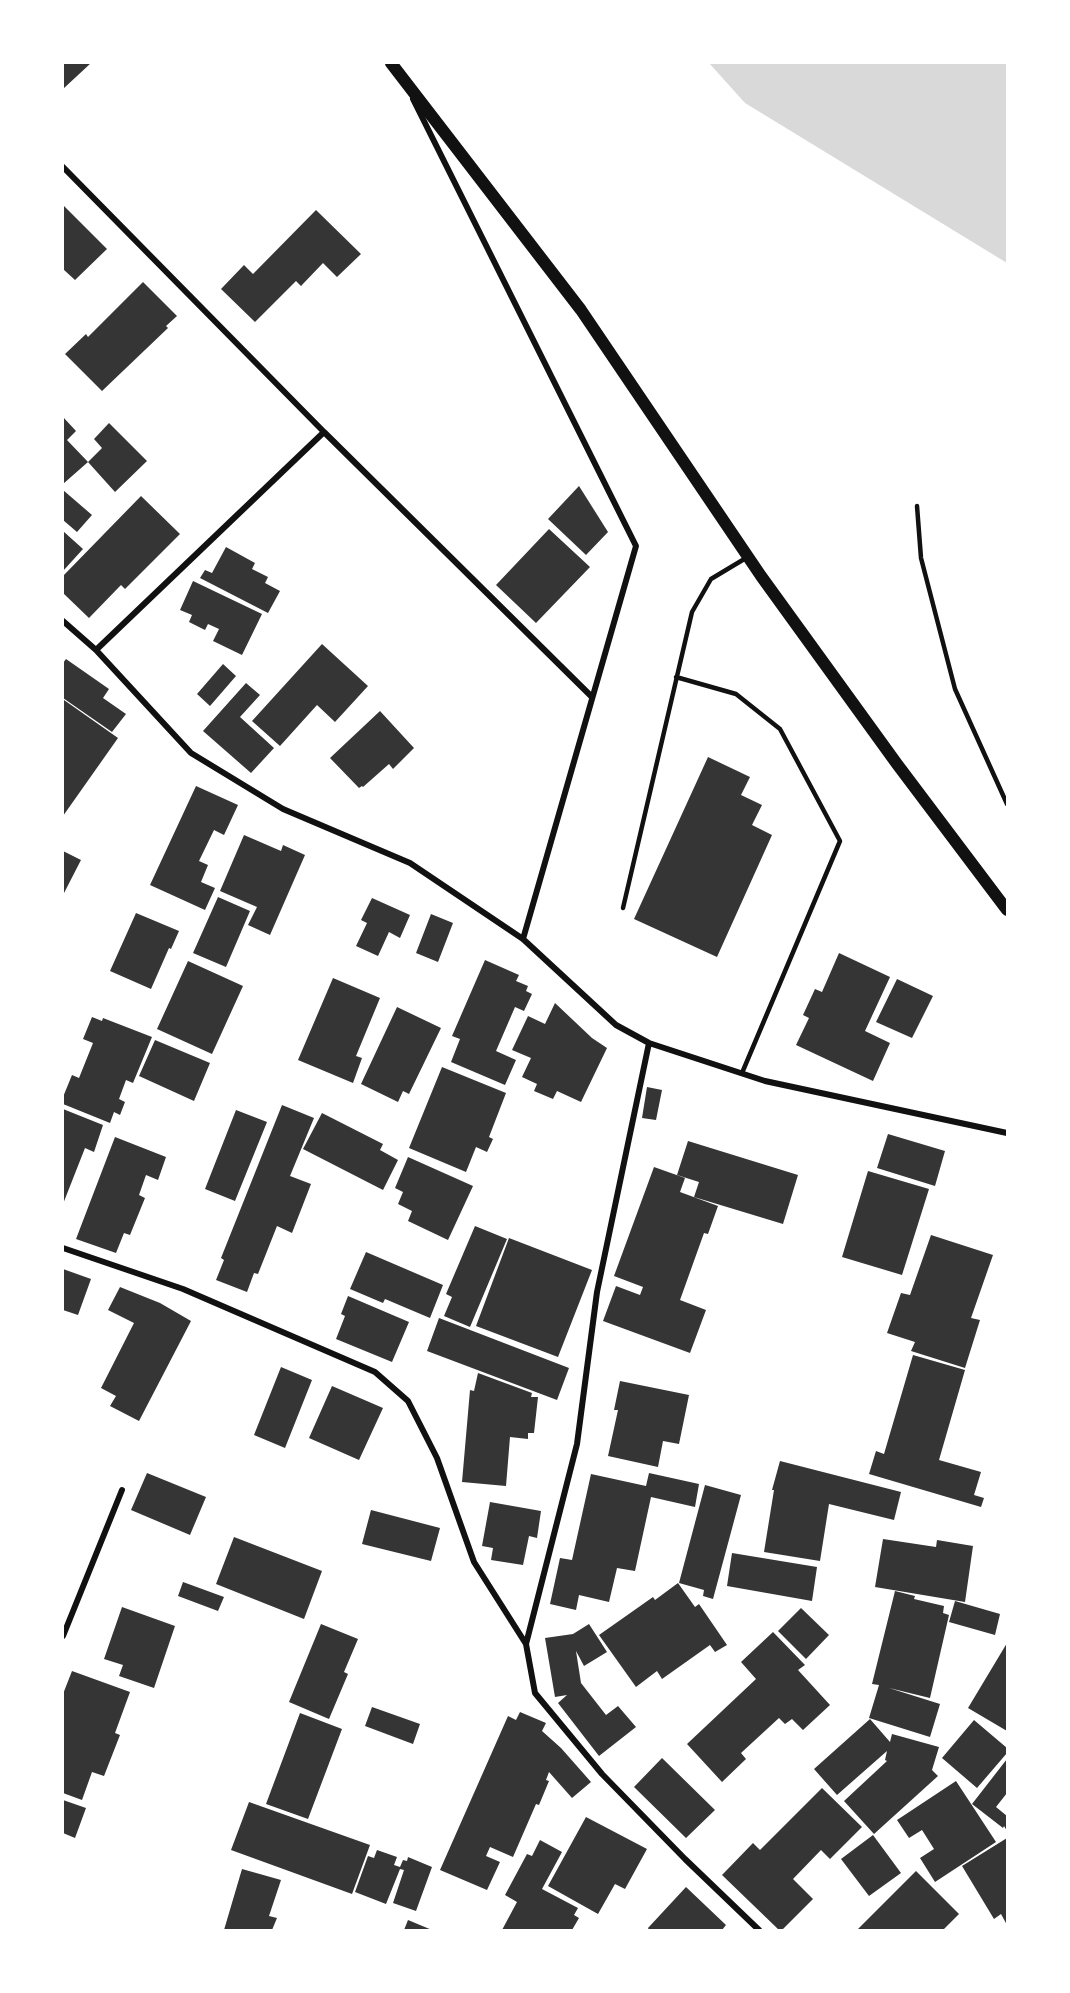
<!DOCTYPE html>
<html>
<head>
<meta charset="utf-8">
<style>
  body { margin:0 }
  #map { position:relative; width:1070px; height:1993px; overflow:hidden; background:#fff; font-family:Spectral,serif }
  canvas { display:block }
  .frame { position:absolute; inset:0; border:64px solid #fff; pointer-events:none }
</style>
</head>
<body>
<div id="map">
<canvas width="1070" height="1993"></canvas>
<div class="frame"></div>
</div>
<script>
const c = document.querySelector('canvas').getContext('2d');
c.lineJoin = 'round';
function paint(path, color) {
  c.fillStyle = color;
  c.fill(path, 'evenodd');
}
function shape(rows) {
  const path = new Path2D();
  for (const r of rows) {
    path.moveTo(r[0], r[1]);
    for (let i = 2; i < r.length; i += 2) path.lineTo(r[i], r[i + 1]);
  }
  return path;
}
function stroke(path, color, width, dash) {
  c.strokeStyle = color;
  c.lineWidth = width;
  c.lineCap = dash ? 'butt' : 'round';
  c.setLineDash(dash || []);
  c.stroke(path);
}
paint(shape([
  [709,63,1007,63,1007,263,745,103]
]), '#d9d9d9');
paint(shape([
  [63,63,91,63,63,89],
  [63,205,107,249,75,280,63,269],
  [316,210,361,254,337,277,323,263,301,286,296,281,255,322,221,289,244,265,253,274],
  [143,282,177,316,166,326,168,328,102,391,65,354,86,334,88,337],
  [63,417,76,431,67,440,88,462,102,448,94,439,109,423,147,461,115,492,88,462,63,484],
  [579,486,608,532,586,555,548,519],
  [63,490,92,515,77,532,63,520],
  [141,496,180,534,125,589,121,585,89,618,63,593,63,576],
  [549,529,590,567,536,623,496,585],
  [63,531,83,549,63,571],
  [226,547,255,563,252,569,268,577,265,583,280,591,268,613,200,578,205,570,212,573],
  [193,581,262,614,242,655,213,641,219,629,208,624,205,630,189,622,192,615,180,610],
  [322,644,368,686,335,722,317,705,280,746,252,721],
  [66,659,109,689,103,698,126,714,112,732,63,698,63,663],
  [223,664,236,676,210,706,197,694],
  [246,683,260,695,240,717,274,748,251,773,203,731],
  [64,700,118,738,63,816,63,702],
  [380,711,414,748,393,769,389,764,363,787,362,786,359,788,330,758],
  [708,757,750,777,741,795,762,805,752,825,772,835,717,957,634,919],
  [196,786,238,805,224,835,214,830,199,861,208,865,201,882,215,888,205,910,150,885],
  [244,835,281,851,283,845,305,855,270,935,248,925,257,907,220,891],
  [63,851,81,860,63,895],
  [218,897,250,911,226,967,193,953],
  [372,898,410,915,400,938,389,932,378,956,356,946,367,923,361,920],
  [136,913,179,931,171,949,169,948,151,989,110,971],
  [431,914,453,923,438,962,416,953],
  [839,953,890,977,865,1031,890,1043,873,1081,796,1045,809,1018,803,1015,815,989,822,992],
  [485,960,519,975,516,981,528,986,526,991,532,994,524,1011,515,1007,496,1051,516,1060,505,1085,451,1062,460,1039,452,1036],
  [188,961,243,986,212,1054,157,1029],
  [333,978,380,998,356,1056,362,1058,353,1083,298,1060],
  [897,979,933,996,912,1038,876,1022],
  [555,1003,592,1038,607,1048,581,1102,557,1091,553,1099,534,1091,537,1084,522,1077,531,1058,512,1050,528,1016,545,1024],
  [397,1007,441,1028,409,1094,403,1091,398,1102,361,1084],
  [92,1017,102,1021,103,1018,152,1037,133,1083,126,1080,119,1099,125,1102,120,1115,114,1112,110,1123,63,1104,63,1097,72,1075,79,1078,93,1043,83,1039],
  [155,1040,210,1063,194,1101,139,1076],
  [442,1067,506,1093,489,1137,493,1139,487,1152,476,1147,466,1172,409,1148],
  [647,1087,662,1090,656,1120,642,1118],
  [282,1105,314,1118,290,1176,311,1184,292,1233,277,1226,258,1274,254,1273,247,1292,216,1280,224,1260,221,1258],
  [63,1109,103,1125,94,1152,85,1148,63,1204],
  [236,1110,267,1122,235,1201,205,1189],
  [322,1113,383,1144,380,1150,398,1160,383,1190,303,1149],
  [888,1134,945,1151,935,1186,877,1168],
  [115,1137,166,1157,158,1180,146,1175,139,1195,145,1198,130,1235,124,1233,116,1253,76,1239],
  [688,1141,798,1175,783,1224,694,1197,699,1182,677,1175],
  [408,1157,473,1186,448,1240,408,1221,412,1211,398,1204,403,1192,395,1188],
  [654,1167,685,1178,680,1192,718,1206,708,1234,704,1233,680,1300,706,1310,690,1353,603,1321,616,1286,640,1295,643,1287,614,1276],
  [868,1171,929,1189,902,1275,842,1257],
  [475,1226,507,1239,470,1327,444,1316,452,1297,446,1294],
  [931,1235,993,1255,971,1318,980,1320,965,1368,911,1351,915,1342,887,1333,901,1293,910,1295],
  [509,1238,592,1270,558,1357,476,1326],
  [366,1252,443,1285,430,1318,385,1299,383,1303,350,1289],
  [63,1269,91,1279,78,1315,63,1310],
  [120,1287,160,1303,191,1321,139,1421,110,1406,116,1396,101,1388,134,1323,108,1310],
  [348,1296,409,1322,392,1362,336,1339,345,1316,341,1314],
  [439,1318,569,1368,557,1400,427,1351],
  [913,1355,965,1370,939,1460,981,1472,974,1495,984,1498,981,1507,869,1474,876,1451,884,1454],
  [281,1367,312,1380,285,1448,254,1435],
  [478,1373,532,1393,531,1397,538,1397,534,1433,528,1433,528,1439,510,1437,506,1486,462,1482,470,1390,474,1391],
  [620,1381,689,1395,679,1444,663,1441,658,1467,608,1456,618,1410,614,1410],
  [332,1386,383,1408,359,1460,309,1438],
  [780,1461,901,1492,894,1520,829,1504,820,1561,764,1552,774,1490,772,1490],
  [147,1473,206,1497,190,1535,131,1510],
  [649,1473,699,1484,695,1507,651,1497,635,1571,617,1568,609,1602,579,1595,576,1610,550,1604,560,1558,572,1560,591,1474,646,1486],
  [705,1485,741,1495,713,1599,703,1596,704,1590,679,1583],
  [490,1502,541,1511,537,1538,529,1536,523,1565,491,1560,493,1548,482,1546],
  [371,1510,440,1528,431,1561,362,1544],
  [234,1537,322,1571,304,1619,216,1584],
  [883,1539,936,1547,937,1540,973,1546,965,1602,875,1587],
  [732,1553,817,1567,812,1601,727,1586],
  [183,1582,224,1597,218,1611,178,1596],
  [678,1583,695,1607,699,1604,727,1645,715,1652,710,1645,662,1679,657,1671,636,1687,599,1635,653,1597,655,1600],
  [895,1591,915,1596,914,1599,944,1606,943,1613,949,1615,930,1698,889,1688,940,1704,930,1737,869,1718,879,1685,872,1684],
  [955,1601,1000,1614,995,1635,949,1622],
  [122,1607,175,1626,154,1688,119,1676,123,1665,104,1659],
  [801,1608,829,1635,806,1659,778,1631],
  [321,1624,358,1639,344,1672,348,1674,329,1719,289,1702],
  [589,1624,607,1652,584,1666,576,1651,581,1683,606,1715,618,1706,636,1727,599,1756,558,1703,567,1695,555,1697,545,1638,573,1634],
  [773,1632,805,1665,798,1670,830,1705,803,1730,792,1719,785,1724,779,1718,741,1753,746,1759,722,1782,687,1744,756,1679,741,1662],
  [1007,1643,1007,1731,968,1708],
  [72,1671,130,1692,115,1733,120,1735,104,1776,92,1772,82,1800,63,1793,63,1694],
  [372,1707,420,1724,413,1744,365,1726],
  [520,1712,546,1723,542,1731,561,1748,591,1782,572,1798,549,1772,546,1780,549,1781,539,1805,536,1804,513,1857,490,1847,486,1856,500,1862,487,1890,440,1870,508,1716,516,1720],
  [300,1713,342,1729,308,1819,266,1804],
  [870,1719,890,1742,892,1734,939,1747,932,1770,938,1776,874,1834,844,1801,887,1761,885,1760,887,1751,837,1795,814,1769],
  [974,1720,1007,1748,1007,1753,977,1788,942,1758],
  [662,1758,715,1810,686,1838,634,1787],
  [1007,1759,1007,1793,996,1807,1007,1816,1007,1831,1004,1826,1003,1828,972,1804],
  [956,1781,996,1842,935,1882,920,1858,934,1849,922,1830,909,1838,897,1820],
  [822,1788,862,1827,830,1859,821,1850,793,1879,813,1899,782,1930,779,1930,722,1875,753,1843,760,1850],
  [63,1800,86,1808,75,1838,63,1833],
  [249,1802,370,1845,352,1894,231,1850],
  [586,1817,647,1849,625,1889,615,1884,598,1914,548,1886],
  [873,1835,901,1873,869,1896,841,1859],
  [1007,1838,1007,1925,1001,1914,994,1919,962,1866],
  [540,1840,562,1852,542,1889,578,1908,574,1915,579,1918,572,1930,502,1930,517,1902,505,1895,527,1854,532,1856],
  [377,1850,397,1857,394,1865,400,1867,403,1860,407,1861,408,1857,432,1867,416,1911,393,1903,404,1870,400,1869,386,1904,355,1892,368,1856,374,1858],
  [242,1869,281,1880,269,1916,277,1918,272,1930,224,1930],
  [916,1871,959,1914,943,1930,857,1930],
  [686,1887,726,1925,722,1930,649,1930,648,1928],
  [408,1920,432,1930,404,1930]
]), '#353535');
stroke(shape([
  [917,506,921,558,955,689,1007,804],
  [676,677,736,694,780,729,840,841,742,1073],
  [623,908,692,612,711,579,746,558]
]), '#111', 4.5);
stroke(shape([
  [413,99,636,546,523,939],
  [63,167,324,432,96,650],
  [324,432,592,697],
  [63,621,96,650,191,753,283,809,410,863,523,939,616,1025,649,1043,765,1081,1007,1133],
  [63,1248,183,1289,375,1372,408,1401,437,1458,474,1562,526,1644,535,1693,602,1774,685,1859,759,1930],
  [63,1636,122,1490],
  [526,1644,577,1444,597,1292,649,1043]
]), '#111', 6);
stroke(shape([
  [391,63,581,310,761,576,897,764,1007,910]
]), '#111', 12);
</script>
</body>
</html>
